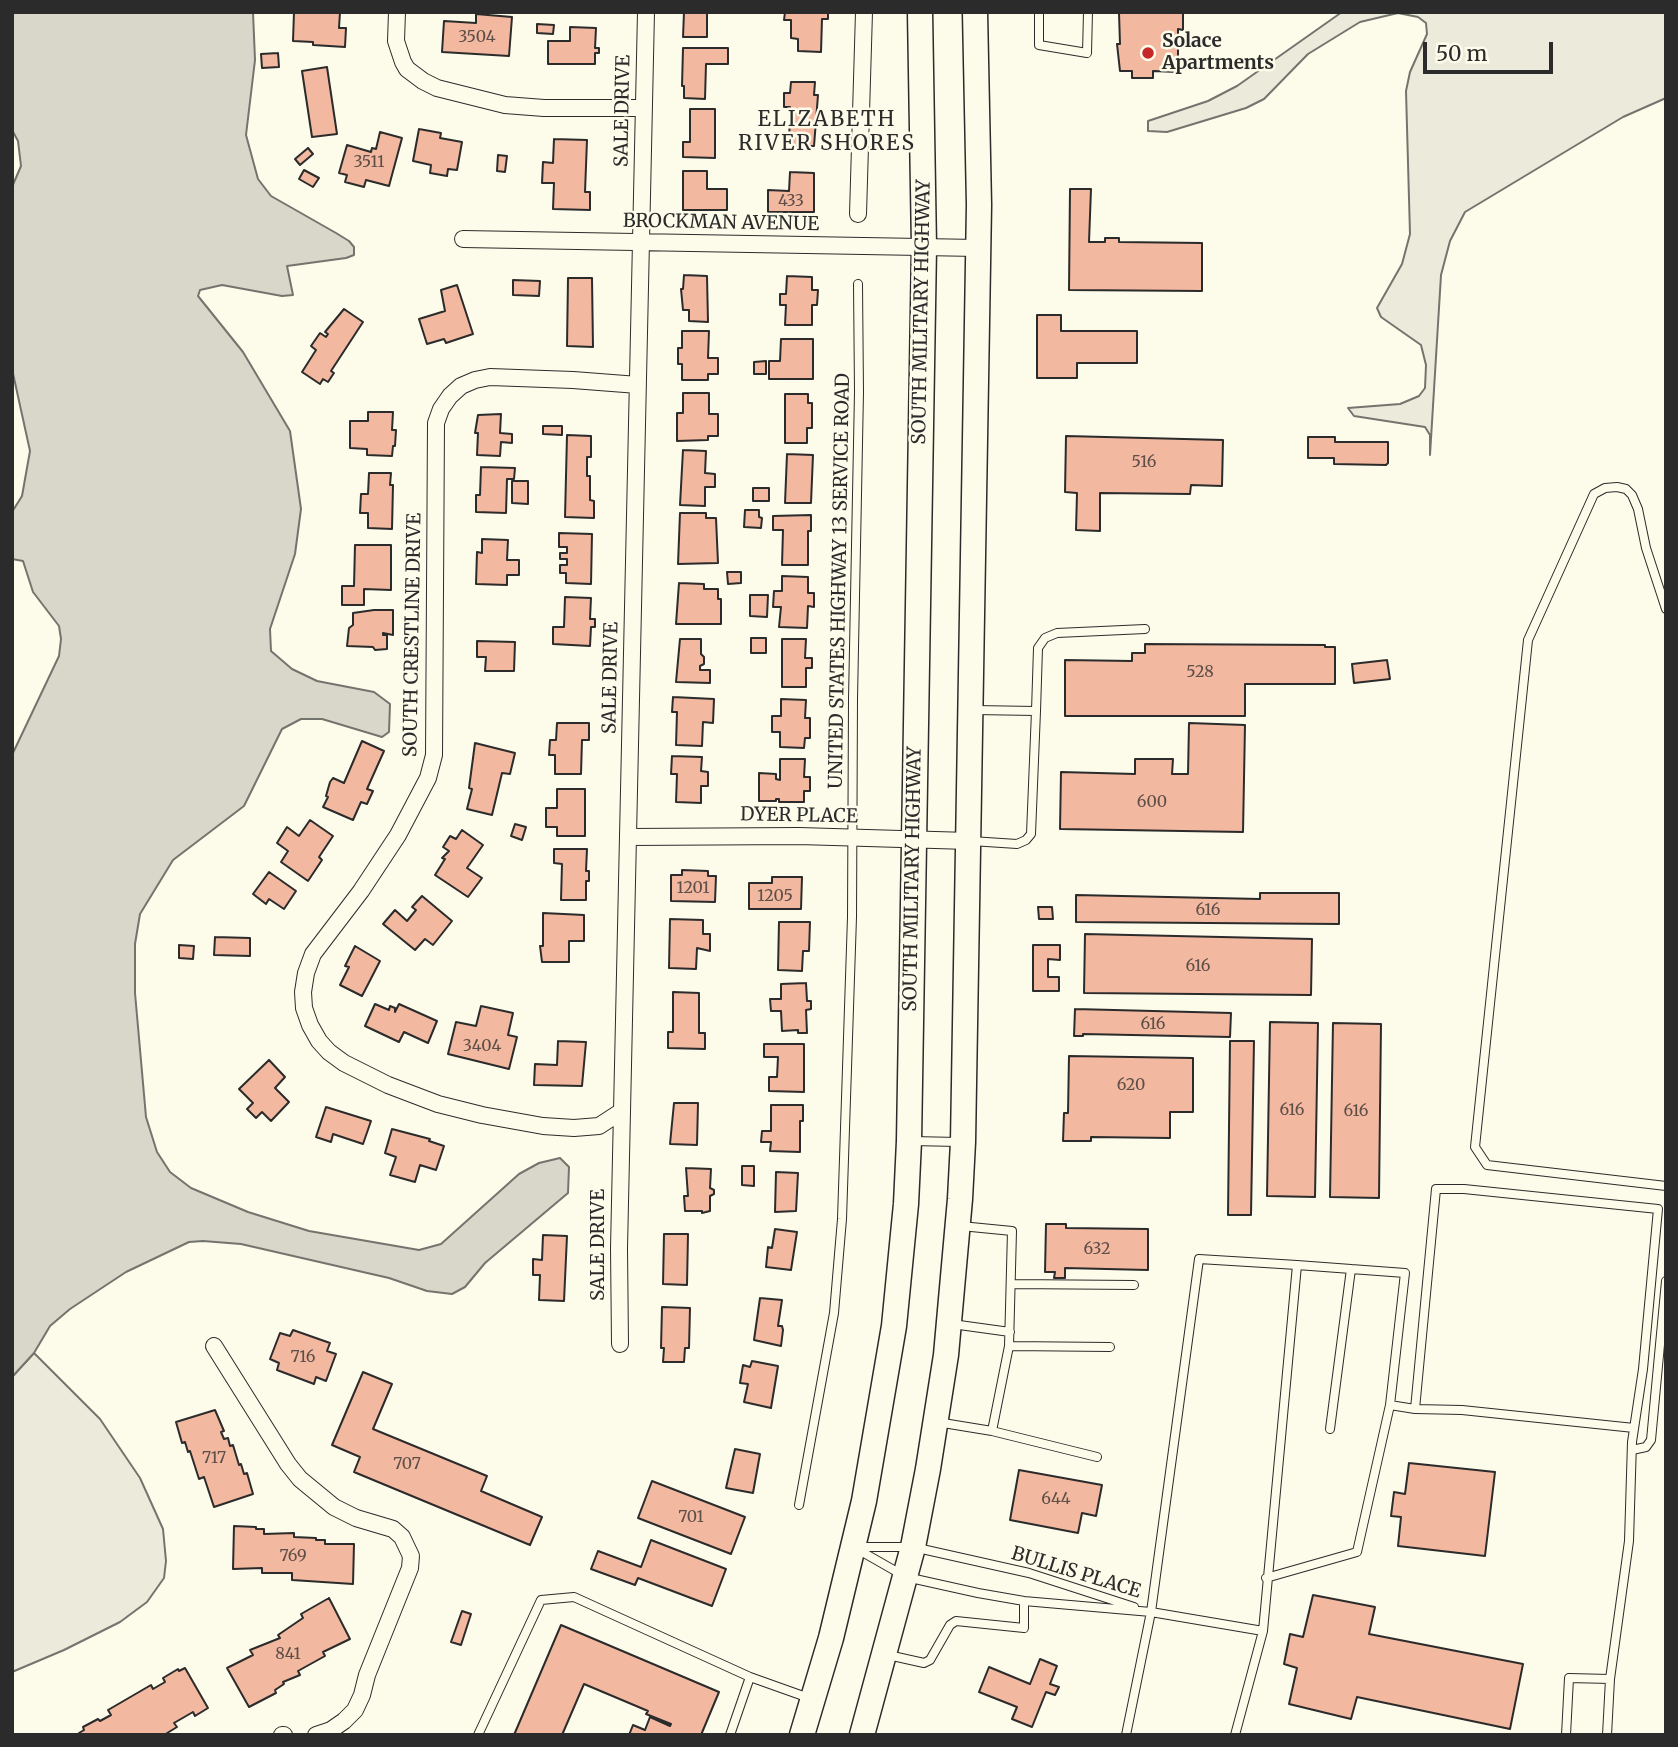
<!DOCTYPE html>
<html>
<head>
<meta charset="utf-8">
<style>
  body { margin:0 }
  #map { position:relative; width:1678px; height:1747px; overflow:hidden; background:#fdfbea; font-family:Merriweather,serif }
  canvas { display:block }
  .frame { position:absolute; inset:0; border:14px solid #2b2b2b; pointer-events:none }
  .scale { position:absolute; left:1423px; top:42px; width:130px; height:32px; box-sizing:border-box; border:4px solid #2b2b2b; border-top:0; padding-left:9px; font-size:21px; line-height:24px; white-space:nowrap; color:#2b2b2b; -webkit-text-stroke:5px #fdfbea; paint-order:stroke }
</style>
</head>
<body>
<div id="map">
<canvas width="1678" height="1747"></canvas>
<div class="frame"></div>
<div class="scale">50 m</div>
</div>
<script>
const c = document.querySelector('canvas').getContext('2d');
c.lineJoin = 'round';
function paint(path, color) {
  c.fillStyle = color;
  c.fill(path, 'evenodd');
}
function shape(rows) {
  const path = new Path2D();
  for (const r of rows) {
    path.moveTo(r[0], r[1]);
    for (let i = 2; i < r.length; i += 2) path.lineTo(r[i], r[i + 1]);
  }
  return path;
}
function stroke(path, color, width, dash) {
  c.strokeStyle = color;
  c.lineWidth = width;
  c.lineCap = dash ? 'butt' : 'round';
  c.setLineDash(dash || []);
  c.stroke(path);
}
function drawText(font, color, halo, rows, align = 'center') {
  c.font = font + ' Merriweather,serif';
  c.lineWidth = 5;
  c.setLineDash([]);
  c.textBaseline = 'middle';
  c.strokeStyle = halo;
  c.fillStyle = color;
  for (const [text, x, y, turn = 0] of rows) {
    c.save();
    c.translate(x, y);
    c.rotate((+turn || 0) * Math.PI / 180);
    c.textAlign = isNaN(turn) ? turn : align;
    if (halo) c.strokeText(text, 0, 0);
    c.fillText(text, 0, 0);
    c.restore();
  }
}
const green = shape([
  [1342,12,1665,12,1666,98,1623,117,1465,212,1450,241,1441,275,1430,455,1430,435,1425,427,1354,416,1348,408,1400,404,1419,396,1425,388,1426,365,1421,345,1381,317,1377,308,1402,264,1410,234,1406,91,1410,72,1427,34,1426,23,1418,17,1398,13,1360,22,1308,54,1264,99,1246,108,1167,132,1148,131,1148,121,1208,101,1237,86,1342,12],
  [34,1353,100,1419,140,1478,163,1529,166,1561,164,1578,147,1602,120,1622,64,1650,12,1672,12,1377,34,1353]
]);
paint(green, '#ecebdb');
stroke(green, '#74746e', 2);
const water = shape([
  [12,12,253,12,255,60,246,135,258,179,271,196,336,233,349,241,354,247,354,255,346,258,287,266,293,295,282,296,222,285,200,290,198,296,243,352,290,431,301,509,295,554,270,629,271,651,292,669,317,681,374,692,390,704,389,732,382,737,322,719,301,719,282,729,244,806,173,860,140,914,135,944,135,993,146,1117,157,1152,170,1172,191,1188,248,1212,309,1231,419,1250,441,1244,519,1174,539,1163,560,1158,569,1167,568,1193,485,1263,465,1287,452,1294,427,1291,389,1278,241,1244,203,1241,189,1242,126,1272,70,1309,50,1326,34,1353,12,1377,12,755,59,656,61,639,59,626,33,592,23,561,12,559,12,512,22,496,30,451,12,369,12,187,21,166,18,141,12,130,12,12]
]);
paint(water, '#d8d7c9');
stroke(water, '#74746e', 2);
const building = shape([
  [294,12,340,12,339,28,346,28,345,47,313,45,313,42,293,41,294,12],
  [684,12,707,12,707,37,683,37,684,12],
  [785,12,828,12,828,19,822,19,821,52,798,51,798,39,791,38,791,20,784,20,785,12],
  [1120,12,1183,12,1183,30,1178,29,1178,72,1153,71,1153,78,1132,78,1132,71,1120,71,1117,44,1120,44,1119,13,1120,12],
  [476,14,512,17,509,56,442,52,444,21,476,23,476,14],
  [537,24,554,25,553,34,537,33,537,24],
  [570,27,596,28,595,48,599,48,599,53,595,53,595,64,548,64,548,41,570,41,570,27],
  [683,48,728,48,728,64,706,64,705,99,684,98,684,86,682,86,683,48],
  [278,53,279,67,262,68,261,54,278,53],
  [327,67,337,134,312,137,302,71,327,67],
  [791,82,815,82,814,95,818,95,814,146,789,146,790,107,784,107,784,93,790,93,791,82],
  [690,109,715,109,715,158,683,157,683,142,690,142,690,109],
  [419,129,441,133,440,138,462,142,457,170,448,169,447,176,430,173,431,165,413,161,419,129],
  [380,132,402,138,389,186,366,180,364,187,345,182,347,175,339,173,347,145,371,152,372,148,376,149,380,132],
  [554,139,587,140,585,192,590,192,590,210,553,209,554,183,542,183,543,162,553,163,554,139],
  [308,148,313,154,300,165,295,159,308,148],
  [498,155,507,156,505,172,497,171,498,155],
  [304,170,319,178,313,187,299,179,304,170],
  [683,171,707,171,707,189,727,189,727,210,683,210,683,171],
  [790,172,814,173,814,212,768,212,768,190,789,191,790,172],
  [1070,189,1091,189,1089,242,1105,242,1105,238,1119,238,1119,242,1202,243,1202,291,1069,290,1070,189],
  [684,275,707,276,708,322,689,321,689,310,683,310,681,289,683,289,684,275],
  [787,276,812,277,812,290,818,290,817,305,812,305,812,325,785,325,786,305,780,305,780,294,786,294,787,276],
  [568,278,592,278,593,347,567,346,568,278],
  [513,280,540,281,539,296,513,295,513,280],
  [457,285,473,334,446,343,444,339,427,344,419,319,445,311,441,290,457,285],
  [344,309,363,322,331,371,334,373,328,382,323,379,320,384,302,372,316,350,311,346,320,333,326,337,328,334,325,332,344,309],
  [1037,315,1061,315,1061,331,1137,331,1137,363,1077,363,1077,378,1037,378,1037,315],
  [682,331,709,331,708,358,718,358,718,374,708,374,708,380,682,380,682,364,678,364,678,348,682,348,682,331],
  [781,339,813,339,813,379,769,379,769,361,780,361,781,339],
  [766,361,766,374,754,374,754,362,766,361],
  [683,393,709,393,709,414,718,414,718,436,708,436,708,440,677,441,677,413,683,413,683,393],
  [785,394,808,394,808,403,812,403,812,428,807,428,807,443,785,443,785,394],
  [368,412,393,412,392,430,396,430,395,446,393,446,392,456,367,455,367,449,350,448,350,421,368,421,368,412],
  [501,414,500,433,512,434,512,443,501,442,500,456,477,455,478,433,475,433,478,415,501,414],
  [543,426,562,426,562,435,543,434,543,426],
  [567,435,591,436,591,457,587,457,587,476,590,476,590,500,594,501,594,518,565,517,567,435],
  [1066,436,1223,440,1222,486,1191,485,1190,494,1100,493,1100,531,1076,530,1077,493,1065,492,1066,436],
  [1308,437,1335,437,1335,442,1388,442,1388,463,1386,465,1334,464,1334,458,1308,458,1308,437],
  [683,450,706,451,705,473,715,474,715,487,705,487,705,506,680,505,683,450],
  [787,454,813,455,811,503,785,503,787,454],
  [481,467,515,468,514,479,507,479,506,513,476,512,476,495,480,495,481,467],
  [369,473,391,473,390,485,393,485,392,529,368,528,368,513,360,513,361,494,368,494,369,473],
  [512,481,528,481,528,504,512,503,512,481],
  [753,488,769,488,769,501,753,501,753,488],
  [745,510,759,510,759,517,762,518,761,528,744,527,745,510],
  [680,513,706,513,706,518,716,518,718,563,678,564,680,513],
  [811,515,811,531,808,531,808,565,782,565,783,530,773,530,773,516,811,515],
  [559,533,592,534,591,584,566,583,566,573,560,573,560,565,567,565,567,559,560,559,560,553,567,553,567,547,559,547,559,533],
  [482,539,508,540,507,560,519,560,519,575,507,575,507,585,476,584,477,552,482,553,482,539],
  [355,545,391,545,391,590,364,589,364,605,342,605,342,586,354,586,355,545],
  [727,572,741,572,741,583,728,584,727,572],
  [782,576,808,577,808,593,814,593,814,607,808,606,807,628,779,627,781,607,773,607,774,591,782,591,782,576],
  [679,583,704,584,704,589,718,589,718,599,721,599,721,624,676,624,679,583],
  [750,595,768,595,767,617,750,616,750,595],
  [565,597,591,598,590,619,595,619,595,627,591,627,590,646,553,644,553,627,564,627,565,597],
  [374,610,393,610,393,635,383,633,383,635,387,635,387,649,375,650,373,647,347,646,349,628,353,625,353,613,374,610],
  [751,638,766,638,766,653,751,653,751,638],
  [680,639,701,639,701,654,704,657,704,664,700,666,700,670,710,670,710,683,676,682,680,639],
  [782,639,806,639,805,658,812,658,812,668,806,668,806,687,782,687,782,639],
  [477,641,515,642,514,671,485,671,486,657,477,657,477,641],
  [1145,644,1325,645,1325,647,1335,647,1335,684,1245,684,1245,716,1065,716,1065,660,1132,661,1132,653,1145,653,1145,644],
  [1387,660,1390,679,1354,683,1352,664,1387,660],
  [673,697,714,699,713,723,703,722,702,746,676,745,677,712,672,712,673,697],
  [781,699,806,700,805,718,810,718,810,738,805,738,804,748,780,747,780,732,772,732,772,716,781,716,781,699],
  [557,723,589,723,589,740,582,740,581,774,555,774,555,755,549,755,550,740,556,740,557,723],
  [1189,723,1245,725,1243,832,1060,829,1061,772,1135,774,1135,759,1173,759,1172,774,1188,774,1189,723],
  [362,741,384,751,367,789,373,791,367,804,361,802,353,820,323,807,328,797,326,796,330,782,333,778,344,783,362,741],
  [475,743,515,753,510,774,502,773,492,815,467,809,472,789,469,788,475,743],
  [672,756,702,757,701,771,708,772,708,786,701,786,701,803,676,802,677,774,671,774,672,756],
  [780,759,805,759,804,777,810,777,810,791,804,791,804,802,779,802,779,799,776,799,776,801,759,801,759,773,776,774,776,779,780,780,780,759],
  [557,789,585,789,585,836,557,836,557,827,546,827,546,808,557,808,557,789],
  [310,820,333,836,319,857,322,860,308,881,281,862,288,851,277,843,287,827,299,836,310,820],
  [515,824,526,827,522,840,511,836,515,824],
  [462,830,483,845,467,868,482,878,468,897,435,875,445,859,442,858,449,851,443,847,450,836,456,839,462,830],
  [554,849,587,849,586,871,589,871,589,881,586,881,586,900,561,900,562,864,554,863,554,849],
  [682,870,708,871,708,876,716,876,715,902,671,901,671,875,682,875,682,870],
  [269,872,296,891,284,909,269,899,266,904,253,894,269,872],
  [772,877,802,877,801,909,749,909,749,883,772,883,772,877],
  [1260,893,1339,893,1339,924,1076,922,1076,895,1260,899,1260,893],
  [422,896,452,921,433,945,425,939,415,950,383,924,395,910,407,921,416,910,412,907,422,896],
  [1038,907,1052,907,1053,919,1039,919,1038,907],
  [543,913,584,915,584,941,569,941,569,962,542,962,540,946,543,946,543,913],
  [670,919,703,920,703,934,710,934,710,951,697,948,696,969,669,968,670,919],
  [779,922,810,922,809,951,803,951,802,971,778,970,779,922],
  [1085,934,1312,939,1311,995,1084,993,1085,934],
  [215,937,250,938,250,956,214,955,215,937],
  [179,945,194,946,193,959,179,958,179,945],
  [1033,945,1060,945,1060,960,1048,959,1048,977,1059,977,1059,991,1033,991,1033,945],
  [355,946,380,961,362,996,340,985,349,967,345,966,355,946],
  [806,983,807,1001,811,1001,811,1009,806,1010,807,1033,798,1033,798,1030,782,1031,781,1011,771,1011,770,999,781,999,781,984,806,983],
  [673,992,699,993,699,1033,705,1033,705,1049,668,1048,668,1032,673,1032,673,992],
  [375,1004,389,1010,390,1006,395,1008,395,1012,399,1004,437,1021,428,1043,404,1032,399,1042,365,1026,375,1004],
  [481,1006,513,1013,508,1035,517,1037,509,1069,448,1054,456,1022,476,1026,481,1006],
  [1075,1009,1231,1013,1230,1037,1083,1034,1083,1036,1074,1036,1075,1009],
  [1270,1022,1318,1023,1315,1197,1267,1196,1270,1022],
  [1333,1023,1381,1024,1379,1198,1330,1197,1333,1023],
  [558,1041,586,1042,582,1086,534,1085,535,1064,557,1065,558,1041],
  [1230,1041,1254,1041,1251,1215,1228,1215,1230,1041],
  [764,1044,804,1044,804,1092,769,1091,769,1077,777,1077,778,1057,764,1057,764,1044],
  [1069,1056,1193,1058,1193,1112,1170,1112,1170,1138,1091,1137,1091,1141,1063,1141,1064,1113,1068,1113,1069,1056],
  [269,1060,285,1077,275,1088,289,1102,271,1121,262,1112,256,1118,247,1109,253,1103,239,1089,269,1060],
  [674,1103,698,1103,697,1145,670,1144,674,1103],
  [771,1105,803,1105,803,1121,800,1121,800,1152,770,1151,771,1142,761,1142,762,1131,771,1131,771,1105],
  [326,1107,371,1121,363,1144,333,1134,331,1142,316,1137,326,1107],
  [392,1129,430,1139,429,1141,444,1146,436,1170,420,1165,415,1182,390,1175,396,1157,385,1153,392,1129],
  [742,1166,754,1166,754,1186,742,1185,742,1166],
  [686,1168,711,1169,710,1188,714,1190,714,1194,710,1196,710,1211,702,1213,702,1211,685,1211,684,1196,688,1196,686,1168],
  [776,1172,798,1173,796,1211,775,1212,776,1172],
  [1046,1224,1066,1224,1066,1228,1148,1229,1148,1270,1065,1268,1065,1278,1054,1278,1055,1272,1045,1272,1046,1224],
  [775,1229,797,1232,791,1270,766,1267,768,1247,772,1248,775,1229],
  [664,1234,688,1234,687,1285,663,1284,664,1234],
  [543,1235,567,1236,564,1301,539,1300,540,1275,533,1275,533,1259,542,1260,543,1235],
  [760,1298,782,1300,778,1326,782,1326,783,1330,781,1346,754,1340,760,1298],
  [662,1307,690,1308,689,1348,685,1348,684,1362,663,1362,664,1348,661,1348,662,1307],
  [293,1330,330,1343,327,1351,336,1354,326,1381,316,1377,314,1384,277,1370,279,1363,270,1359,280,1333,290,1336,293,1330],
  [752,1361,778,1366,771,1408,744,1402,748,1384,740,1383,743,1365,750,1367,752,1361],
  [363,1372,392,1384,373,1429,487,1476,481,1491,542,1517,530,1545,354,1472,360,1457,332,1445,363,1372],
  [215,1410,224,1431,221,1432,224,1439,228,1438,230,1446,233,1445,239,1465,241,1464,244,1474,247,1473,253,1494,214,1507,204,1477,199,1479,190,1451,188,1452,185,1442,182,1443,176,1422,215,1410],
  [735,1449,760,1454,753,1493,726,1488,735,1449],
  [1409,1463,1495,1472,1485,1556,1398,1546,1401,1517,1391,1516,1394,1492,1405,1494,1409,1463],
  [1019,1470,1102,1485,1096,1516,1082,1513,1078,1533,1010,1520,1019,1470],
  [652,1481,745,1517,731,1554,638,1518,652,1481],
  [234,1526,256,1527,256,1529,264,1529,264,1534,294,1533,294,1537,316,1538,316,1540,325,1540,325,1544,354,1544,353,1584,292,1580,292,1573,262,1573,262,1568,233,1569,234,1526],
  [651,1540,726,1569,712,1606,638,1578,635,1585,591,1569,598,1551,641,1567,651,1540],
  [1313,1595,1375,1607,1369,1634,1523,1664,1510,1729,1357,1697,1351,1719,1289,1704,1297,1668,1284,1664,1290,1634,1303,1637,1313,1595],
  [329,1598,350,1639,323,1652,325,1656,298,1671,300,1675,283,1682,284,1684,275,1690,276,1693,249,1707,227,1668,253,1655,250,1650,280,1638,278,1635,300,1620,303,1618,301,1614,329,1598],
  [462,1611,471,1614,461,1645,451,1642,462,1611],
  [561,1625,719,1692,701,1735,629,1735,633,1725,645,1730,650,1717,670,1726,671,1724,646,1714,648,1711,584,1684,562,1735,514,1735,561,1625],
  [1040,1659,1057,1666,1050,1684,1059,1687,1055,1695,1046,1692,1032,1727,1012,1719,1017,1707,979,1692,989,1667,1030,1684,1040,1659],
  [185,1668,208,1708,195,1716,193,1712,174,1723,177,1727,164,1735,80,1735,79,1733,84,1730,83,1727,98,1719,100,1721,111,1715,108,1710,151,1685,153,1689,165,1682,163,1678,178,1669,179,1671,185,1668]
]);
paint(building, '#f2b8a0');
stroke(building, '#2b2b2b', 2);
const lane = shape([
  [1039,12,1039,45,1087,53,1088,12],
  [1666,609,1646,548,1638,509,1632,495,1626,489,1617,487,1605,488,1594,494,1528,640,1475,1147,1487,1165,1666,1186],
  [974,710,1036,711,1038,648,1045,638,1057,633,1145,629],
  [971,841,1017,844,1026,840,1031,834,1036,711],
  [912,1141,958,1142],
  [1011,1284,1134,1285],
  [952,1324,1010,1332],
  [1009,1346,1110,1347],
  [1390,1405,1415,1409,1436,1189,1464,1189,1658,1209,1643,1369,1632,1442,1629,1541,1610,1679,1607,1735],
  [1415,1409,1462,1410,1634,1428],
  [937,1422,992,1431,1009,1346,1012,1231,961,1226],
  [1330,1429,1351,1269],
  [992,1431,1097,1457],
  [1632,1450,1646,1447,1651,1440,1666,1281],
  [799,1505,834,1313,842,1219,852,917,853,699,859,392,858,284],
  [855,1547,913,1547,1029,1573,1134,1607],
  [857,1549,906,1577,978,1593,1024,1601,1151,1612,1263,1631],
  [1266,1578,1357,1552,1390,1405,1405,1273,1297,1265],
  [888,1655,924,1663,930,1660,950,1625,956,1621,1024,1628,1024,1601],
  [478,1735,541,1600,574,1597,750,1677,809,1698],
  [730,1735,750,1677],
  [1126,1735,1151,1612,1199,1259,1297,1265,1263,1631,1235,1735],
  [1566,1735,1569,1678,1610,1679]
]);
const street = shape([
  [397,12,396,41,403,62,407,69,423,81,437,88,505,105,544,108,644,108],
  [858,214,864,12],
  [463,239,978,248],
  [629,837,799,836,969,841],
  [622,1111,599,1126,574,1128,543,1126,482,1115,438,1104,388,1085,344,1063,329,1052,319,1041,310,1025,304,1008,303,992,306,973,313,954,361,891,398,835,428,778,434,755,436,423,441,409,450,396,461,386,475,380,490,377,573,380,638,385],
  [620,1344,619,1248,646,12],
  [214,1346,288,1464,300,1479,334,1507,356,1518,393,1529,402,1537,411,1556,410,1568,367,1675,362,1695,355,1710,344,1721,331,1730,316,1735],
  [282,1735,284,1735]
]);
const primary = shape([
  [802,1735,831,1638,864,1501,894,1326,906,1204,909,1141,924,247,920,12],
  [862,1735,913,1547,928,1469,946,1355,960,1199,963,1142,979,205,975,12]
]);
stroke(lane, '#2b2b2b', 10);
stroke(street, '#2b2b2b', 18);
stroke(primary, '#2b2b2b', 27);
stroke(lane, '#fdfbea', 8);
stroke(street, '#fdfbea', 16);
stroke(primary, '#fdfbea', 24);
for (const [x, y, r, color] of [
  [1148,53,7,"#c62828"]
]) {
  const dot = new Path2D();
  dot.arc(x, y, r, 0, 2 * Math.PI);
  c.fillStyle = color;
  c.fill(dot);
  stroke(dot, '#fdfbea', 2.5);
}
drawText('16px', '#5d4e48', null, [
  ["3504",477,37],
  ["3511",369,162],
  ["433",791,201],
  ["516",1144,462],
  ["528",1200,672],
  ["600",1152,802],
  ["1201",693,888],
  ["1205",775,896],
  ["616",1208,910],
  ["616",1198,966],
  ["616",1153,1024],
  ["3404",482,1046],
  ["620",1131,1085],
  ["616",1292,1110],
  ["616",1356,1111],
  ["632",1097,1249],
  ["716",303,1357],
  ["717",214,1458],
  ["707",407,1464],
  ["644",1056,1499],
  ["701",691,1517],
  ["769",293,1556],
  ["841",288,1654]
]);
drawText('bold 19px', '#2b2b2b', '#fdfbea', [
  ["Solace",1162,42],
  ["Apartments",1162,64]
], 'left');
drawText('19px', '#2b2b2b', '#fdfbea', [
  ["SALE DRIVE",623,111,-89],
  ["BROCKMAN AVENUE",721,223,1],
  ["SOUTH MILITARY HIGHWAY",922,312,-89],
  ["UNITED STATES HIGHWAY 13 SERVICE ROAD",840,581,-89],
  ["SOUTH CRESTLINE DRIVE",413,635,-89],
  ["SALE DRIVE",611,678,-89],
  ["DYER PLACE",799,816,1],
  ["SOUTH MILITARY HIGHWAY",913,879,-89],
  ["SALE DRIVE",599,1245,-90],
  ["BULLIS PLACE",1076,1573,17]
]);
c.letterSpacing = '2px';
drawText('21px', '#2b2b2b', '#fdfbea', [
  ["ELIZABETH",827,120],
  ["RIVER SHORES",827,144]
]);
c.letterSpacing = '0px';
</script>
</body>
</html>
